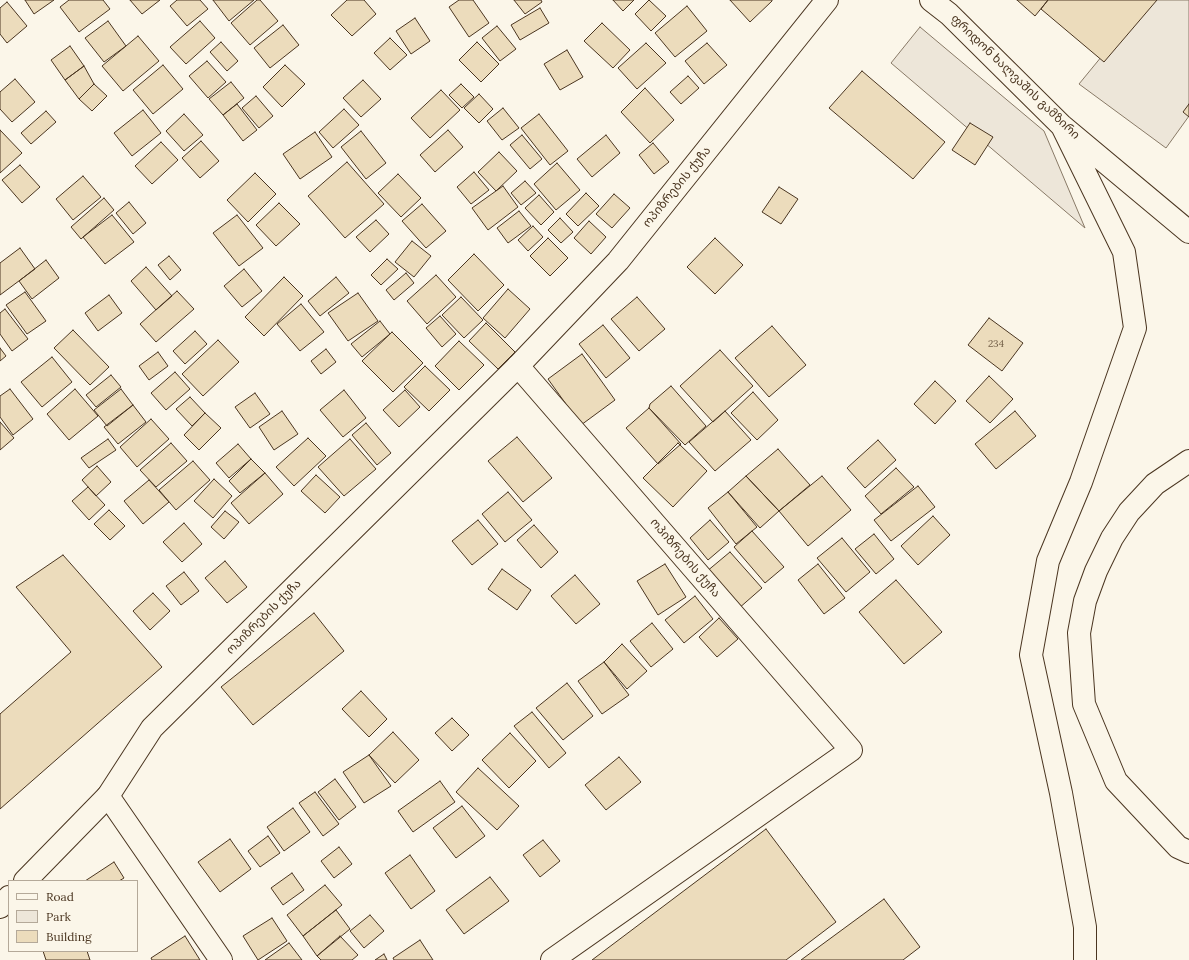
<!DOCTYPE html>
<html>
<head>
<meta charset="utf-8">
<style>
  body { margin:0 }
  #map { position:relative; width:1189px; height:960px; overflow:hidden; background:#fbf6e9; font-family:Lora,serif }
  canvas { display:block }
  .legend { position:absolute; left:8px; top:880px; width:130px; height:72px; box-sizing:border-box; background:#fbf6e9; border:1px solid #b4a999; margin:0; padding:5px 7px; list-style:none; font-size:12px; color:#4a3520 }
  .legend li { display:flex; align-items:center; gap:8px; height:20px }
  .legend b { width:20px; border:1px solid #b4a999 }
</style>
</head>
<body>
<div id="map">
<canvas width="1189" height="960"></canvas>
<ul class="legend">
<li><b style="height:5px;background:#fbf6e9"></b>Road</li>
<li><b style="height:11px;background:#ede6d9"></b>Park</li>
<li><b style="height:11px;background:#ecdcbc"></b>Building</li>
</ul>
</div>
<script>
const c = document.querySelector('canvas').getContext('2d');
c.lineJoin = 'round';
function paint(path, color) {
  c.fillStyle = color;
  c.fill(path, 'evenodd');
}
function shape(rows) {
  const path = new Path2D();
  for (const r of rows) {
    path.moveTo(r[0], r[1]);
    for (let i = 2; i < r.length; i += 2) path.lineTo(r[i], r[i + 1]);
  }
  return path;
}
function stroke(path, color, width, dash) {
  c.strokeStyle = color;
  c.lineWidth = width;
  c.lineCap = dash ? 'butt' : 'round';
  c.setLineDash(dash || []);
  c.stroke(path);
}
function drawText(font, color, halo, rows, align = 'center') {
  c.font = font + ' Lora,"Noto Sans Georgian",serif';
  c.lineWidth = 3;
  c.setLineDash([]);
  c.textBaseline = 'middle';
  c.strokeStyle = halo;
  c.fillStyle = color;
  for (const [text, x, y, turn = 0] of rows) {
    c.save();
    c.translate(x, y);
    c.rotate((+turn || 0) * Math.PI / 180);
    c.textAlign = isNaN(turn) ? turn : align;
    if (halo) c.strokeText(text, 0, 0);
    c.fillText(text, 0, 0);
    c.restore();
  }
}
const green = shape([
  [1148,0,1189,0,1189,116,1166,148,1079,84,1148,0],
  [920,27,1044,131,1085,228,891,63,920,27]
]);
paint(green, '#ede6d9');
stroke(green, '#887966', 1);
const building = shape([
  [25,0,54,0,34,14,25,0],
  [69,0,103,0,110,9,79,32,60,7,69,0],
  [130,0,160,0,142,14,130,0],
  [177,0,200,0,208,9,187,26,170,6,177,0],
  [213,0,254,0,229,21,213,0],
  [257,0,260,0,278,21,250,45,231,23,257,0],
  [347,0,364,0,376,14,352,36,331,15,347,0],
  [459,0,473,0,489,23,469,37,449,7,459,0],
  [514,0,541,0,542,2,525,14,514,0],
  [613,0,634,0,623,11,613,0],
  [649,0,666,16,651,31,635,14,649,0],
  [730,0,772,0,772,1,750,22,730,0],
  [1017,0,1048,0,1035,16,1017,0],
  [1048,0,1157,0,1104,62,1041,9,1048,0],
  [7,2,27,26,7,43,0,34,0,8,7,2],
  [687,6,707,31,675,57,655,33,687,6],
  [540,8,549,23,520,40,511,25,540,8],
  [415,18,430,41,411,54,396,31,415,18],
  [108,21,126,46,104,62,85,38,108,21],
  [200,21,215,38,186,64,170,47,200,21],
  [602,23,630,50,613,68,584,41,602,23],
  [283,25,299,45,270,68,254,48,283,25],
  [497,26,516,49,500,61,482,38,497,26],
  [138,36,159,61,123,91,102,66,138,36],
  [390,38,407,55,390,70,374,53,390,38],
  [221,42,238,61,227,71,210,52,221,42],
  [477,42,499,64,481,82,459,60,477,42],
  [646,43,666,63,637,89,618,68,646,43],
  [707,43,727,65,704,84,685,61,707,43],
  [70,46,84,66,65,80,51,60,70,46],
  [567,50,583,77,560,90,544,64,567,50],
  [207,61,226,82,208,98,189,76,207,61],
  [163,65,183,89,153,114,133,90,163,65],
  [285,65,305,84,282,107,263,87,285,65],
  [84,66,94,84,79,99,65,80,84,66],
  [862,71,945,142,913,179,829,108,862,71],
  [688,76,699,88,681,104,670,92,688,76],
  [15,79,35,102,12,122,0,109,0,92,15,79],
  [363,80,381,99,361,117,343,98,363,80],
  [231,82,244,98,223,115,209,99,231,82],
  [94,84,107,96,92,111,79,99,94,84],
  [461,84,474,97,462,108,449,95,461,84],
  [645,88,674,120,650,143,621,112,645,88],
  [441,90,460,110,430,138,411,118,441,90],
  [479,94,493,109,479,123,464,108,479,94],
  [256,96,273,116,259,128,242,108,256,96],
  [237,104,257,130,243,141,223,115,237,104],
  [1189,104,1189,117,1183,112,1189,104],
  [503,108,519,128,502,140,487,121,503,108],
  [344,109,359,125,333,148,319,132,344,109],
  [143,110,161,133,132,156,114,133,143,110],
  [46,111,56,122,31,144,21,133,46,111],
  [184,114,203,135,184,151,166,131,184,114],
  [539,114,568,151,550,165,521,128,539,114],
  [970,123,993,137,975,165,952,150,970,123],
  [0,130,22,153,0,173,0,130],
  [448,130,463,147,435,172,420,155,448,130],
  [361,131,386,163,366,179,341,147,361,131],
  [315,132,332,157,300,179,283,154,315,132],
  [522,135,542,159,530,169,510,145,522,135],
  [606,135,620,153,592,177,577,159,606,135],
  [201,141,219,161,200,178,182,158,201,141],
  [161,142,178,160,152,184,135,166,161,142],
  [653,143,669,162,654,174,639,155,653,143],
  [499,152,517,171,496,191,478,172,499,152],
  [347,162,384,204,345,238,308,196,347,162],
  [557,163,580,190,556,210,534,184,557,163],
  [20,165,40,187,22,203,2,180,20,165],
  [474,172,489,190,471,204,457,187,474,172],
  [255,173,276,194,248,222,227,200,255,173],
  [398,174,421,198,401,217,378,193,398,174],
  [83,176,101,197,73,220,56,199,83,176],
  [525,181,536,193,521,205,511,193,525,181],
  [503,186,518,207,488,230,472,208,503,186],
  [779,187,798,199,781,224,762,212,779,187],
  [586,193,599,206,578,226,566,214,586,193],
  [614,194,630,208,612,228,596,214,614,194],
  [539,195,554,212,541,225,525,208,539,195],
  [104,198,114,210,81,239,71,227,104,198],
  [129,202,146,223,133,234,116,213,129,202],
  [279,203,300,224,276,246,256,225,279,203],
  [422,204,446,231,426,248,402,221,422,204],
  [519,211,531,226,508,243,497,228,519,211],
  [112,215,134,242,105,264,83,237,112,215],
  [237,215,263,248,239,266,213,233,237,215],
  [560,218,573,232,561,243,548,230,560,218],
  [376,220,389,234,370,252,356,237,376,220],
  [589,221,606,237,591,254,574,238,589,221],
  [533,226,543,237,528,251,518,240,533,226],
  [548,238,568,258,550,276,530,256,548,238],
  [715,238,743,265,715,294,687,267,715,238],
  [412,241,431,256,414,277,395,262,412,241],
  [20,248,35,269,0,295,0,263,20,248],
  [474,254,504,285,478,311,448,280,474,254],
  [169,256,181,270,170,280,158,265,169,256],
  [387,259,398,269,381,285,371,275,387,259],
  [46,260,59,278,32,299,19,281,46,260],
  [146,267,172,296,156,310,131,281,146,267],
  [244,269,262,291,242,307,224,286,244,269],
  [406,273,414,283,394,300,386,290,406,273],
  [436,275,456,297,427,324,407,301,436,275],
  [284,277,303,296,264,336,245,317,284,277],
  [336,277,349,293,320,316,308,301,336,277],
  [508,289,530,309,505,338,483,318,508,289],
  [177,291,194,309,156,342,140,324,177,291],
  [25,292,46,321,27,334,6,305,25,292],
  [358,293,378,321,348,341,328,313,358,293],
  [109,295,122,313,98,331,85,313,109,295],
  [461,297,483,320,464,338,442,315,461,297],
  [637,297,665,329,639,351,611,319,637,297],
  [301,304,324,332,300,351,277,324,301,304],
  [5,309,28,339,12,351,0,334,0,313,5,309],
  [440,316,456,334,442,347,426,328,440,316],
  [989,318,1023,343,1002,371,968,345,989,318],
  [380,321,390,334,362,357,351,344,380,321],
  [486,323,515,352,498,369,469,341,486,323],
  [603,325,630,358,606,378,579,344,603,325],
  [772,326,806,365,769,397,735,358,772,326],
  [73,330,109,367,90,385,54,348,73,330],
  [195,331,207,344,185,364,173,351,195,331],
  [392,332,423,363,393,392,362,361,392,332],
  [218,340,239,362,203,396,182,374,218,340],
  [459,341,484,365,459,390,435,366,459,341],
  [0,348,6,356,0,361,0,348],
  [326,349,336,362,321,374,311,361,326,349],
  [720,350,753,386,713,422,680,386,720,350],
  [158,352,168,366,149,380,139,366,158,352],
  [582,354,615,400,581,425,548,379,582,354],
  [52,357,72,382,42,407,21,382,52,357],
  [425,366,450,390,429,411,404,387,425,366],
  [175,372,190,389,166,410,151,393,175,372],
  [111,375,121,387,96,407,86,395,111,375],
  [989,376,1013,399,990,423,966,401,989,376],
  [935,381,956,401,935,424,914,404,935,381],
  [671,386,706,426,685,445,649,408,650,404,671,386],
  [10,389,33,419,13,435,0,417,0,396,10,389],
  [75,389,98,416,69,440,47,414,75,389],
  [121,389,133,405,107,426,94,410,121,389],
  [344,390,366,418,343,437,320,410,344,390],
  [405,390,420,407,399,427,383,410,405,390],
  [753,392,778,420,757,440,731,413,753,392],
  [255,393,270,414,250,428,235,407,255,393],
  [190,397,205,413,192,426,176,409,190,397],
  [133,405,146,422,118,444,104,427,133,405],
  [649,408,681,444,658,464,626,428,649,408],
  [282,411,298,434,274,450,259,427,282,411],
  [725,411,751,440,715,471,689,442,725,411],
  [1015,411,1036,436,996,469,975,444,1015,411],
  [205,413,221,428,199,450,184,435,205,413],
  [151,419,169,439,137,467,120,447,151,419],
  [0,422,14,438,0,450,0,422],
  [366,423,391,453,377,465,352,435,366,423],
  [517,437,552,478,523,502,488,461,517,437],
  [308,438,326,456,294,486,276,467,308,438],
  [108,439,116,450,89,468,81,458,108,439],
  [350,439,376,469,344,496,318,467,350,439],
  [878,440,896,460,865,488,847,468,878,440],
  [171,443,187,461,156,487,140,470,171,443],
  [678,443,707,471,673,507,643,478,678,443],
  [238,444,251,459,229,478,216,463,238,444],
  [778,449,810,485,779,511,746,476,778,449],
  [251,459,265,473,240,493,229,481,251,459],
  [193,461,210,480,176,510,159,490,193,461],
  [97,466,111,482,96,496,82,480,97,466],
  [896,468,914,487,881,514,865,496,896,468],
  [265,473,283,494,249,524,231,503,265,473],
  [316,475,340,497,325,513,301,491,316,475],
  [746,476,779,511,760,528,728,492,746,476],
  [822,476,851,510,808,546,779,511,822,476],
  [214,479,232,496,213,518,194,501,214,479],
  [149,480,169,502,143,524,124,501,149,480],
  [918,486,935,507,891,541,874,520,918,486],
  [88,487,105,505,89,520,72,501,88,487],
  [508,492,532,520,505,542,482,514,508,492],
  [728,492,757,527,736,544,708,508,728,492],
  [109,510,125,526,110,540,94,524,109,510],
  [225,511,239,522,224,539,211,527,225,511],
  [933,516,950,535,918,565,901,546,933,516],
  [478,520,498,544,472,565,452,541,478,520],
  [710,520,729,542,708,560,690,538,710,520],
  [184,523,202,544,182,562,163,542,184,523],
  [534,525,558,552,541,568,517,540,534,525],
  [752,531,784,567,765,583,734,547,752,531],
  [874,534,894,559,876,574,855,549,874,534],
  [842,538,870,572,846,592,817,558,842,538],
  [730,552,762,588,738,609,706,572,730,552],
  [63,555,162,667,0,809,0,714,71,652,16,587,63,555],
  [225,561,247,587,227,603,205,578,225,561],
  [665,564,686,597,658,615,637,581,665,564],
  [818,564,845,598,824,614,798,580,818,564],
  [502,569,531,590,517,610,488,589,502,569],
  [184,572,199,591,181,605,166,586,184,572],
  [575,575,600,604,576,624,551,596,575,575],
  [896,580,942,632,904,664,859,612,896,580],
  [153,593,170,611,150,630,133,611,153,593],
  [695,596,713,619,684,643,665,620,695,596],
  [314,613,344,651,253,725,221,687,314,613],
  [719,618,738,639,717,657,699,637,719,618],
  [652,623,673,649,651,667,630,641,652,623],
  [622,644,647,671,627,689,604,662,622,644],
  [604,662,629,695,602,714,578,681,604,662],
  [567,683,593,716,563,740,536,708,567,683],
  [361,691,387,719,369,737,342,709,361,691],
  [532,712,566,753,549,768,514,726,532,712],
  [452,718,469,735,452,751,435,733,452,718],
  [393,732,419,760,395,783,369,755,393,732],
  [510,733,536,761,509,788,482,760,510,733],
  [369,755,391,786,364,803,343,772,369,755],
  [619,757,641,782,606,810,585,785,619,757],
  [478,768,519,806,497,830,456,792,478,768],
  [335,779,356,807,339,820,318,792,335,779],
  [440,781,455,802,413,832,398,811,440,781],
  [315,792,339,824,323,836,299,803,315,792],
  [462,806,485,836,456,858,433,828,462,806],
  [293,808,310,832,284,851,267,827,293,808],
  [766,829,836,922,786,960,592,960,766,829],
  [268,836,280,853,260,867,248,851,268,836],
  [230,839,251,869,220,892,198,862,230,839],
  [543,840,560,861,540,877,523,855,543,840],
  [339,847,352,864,334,878,321,861,339,847],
  [410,855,435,891,411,909,385,873,410,855],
  [114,862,124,878,119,881,85,881,114,862],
  [292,873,304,890,283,905,271,888,292,873],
  [490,877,509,901,464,934,446,910,490,877],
  [325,885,342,905,303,936,287,915,325,885],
  [884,899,920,947,903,960,801,960,884,899],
  [336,910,350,929,317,956,303,936,336,910],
  [370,915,384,931,364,948,350,931,370,915],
  [272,918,287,941,258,960,243,936,272,918],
  [185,936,200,960,152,960,151,958,185,936],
  [340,936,358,955,352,960,321,960,317,956,340,936],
  [420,940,433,960,394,960,393,958,420,940],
  [289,943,302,960,265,960,289,943],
  [43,951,87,951,90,960,46,960,43,951],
  [384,954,387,960,375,960,384,954]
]);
paint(building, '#ecdcbc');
stroke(building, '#4a3520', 1);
const minor = shape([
  [518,366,851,750,552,960],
  [108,796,221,960]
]);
const tertiary = shape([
  [25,881,108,796,152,728,518,366,618,261,827,0],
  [0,907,9,897]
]);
const trunk = shape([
  [931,0,949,14,1062,126,1189,232],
  [1062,126,1124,252,1135,328,1081,482,1048,561,1031,655,1061,793,1085,927,1085,960],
  [1189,461,1155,484,1129,512,1112,538,1096,571,1085,601,1079,633,1084,704,1116,781,1178,847,1189,852]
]);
stroke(minor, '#4a3520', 24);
stroke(tertiary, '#4a3520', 24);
stroke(trunk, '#4a3520', 24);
stroke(minor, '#fbf6e9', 22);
stroke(tertiary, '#fbf6e9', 22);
stroke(trunk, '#fbf6e9', 22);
drawText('10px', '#725f47', null, [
  ["234",996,344]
]);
drawText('12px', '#4a3520', '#fbf6e9', [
  ["ფრიდონ ხალვაშის გამზირი",1015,77,44],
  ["ოპიზრების ქუჩა",677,187,-51],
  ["ოპიზრების ქუჩა",685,558,49],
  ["ოპიზრების ქუჩა",264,617,-45]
]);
</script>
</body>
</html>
